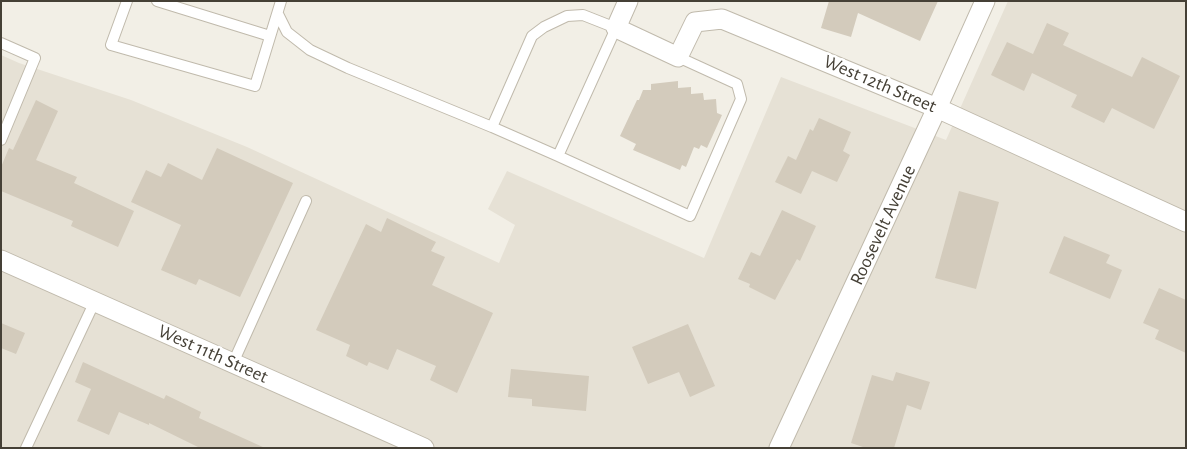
<!DOCTYPE html>
<html>
<head>
<meta charset="utf-8">
<style>
  body { margin:0 }
  #map { position:relative; width:1187px; height:449px; overflow:hidden; background:#f2efe6; font-family:"Alegreya Sans",sans-serif }
  canvas { display:block }
  .frame { position:absolute; inset:0; border:2px solid #454036; pointer-events:none }
</style>
</head>
<body>
<div id="map">
<canvas width="1187" height="449"></canvas>
<div class="frame"></div>
</div>
<script>
const c = document.querySelector('canvas').getContext('2d');
c.lineJoin = 'round';
function paint(path, color) {
  c.fillStyle = color;
  c.fill(path, 'evenodd');
}
function shape(rows) {
  const path = new Path2D();
  for (const r of rows) {
    path.moveTo(r[0], r[1]);
    for (let i = 2; i < r.length; i += 2) path.lineTo(r[i], r[i + 1]);
  }
  return path;
}
function stroke(path, color, width, dash) {
  c.strokeStyle = color;
  c.lineWidth = width;
  c.lineCap = dash ? 'butt' : 'round';
  c.setLineDash(dash || []);
  c.stroke(path);
}
function drawText(font, color, halo, rows, align = 'center') {
  c.font = font + ' "Alegreya Sans",sans-serif';
  c.lineWidth = 5;
  c.setLineDash([]);
  c.textBaseline = 'middle';
  c.strokeStyle = halo;
  c.fillStyle = color;
  for (const [text, x, y, turn = 0] of rows) {
    c.save();
    c.translate(x, y);
    c.rotate((+turn || 0) * Math.PI / 180);
    c.textAlign = isNaN(turn) ? turn : align;
    if (halo) c.strokeText(text, 0, 0);
    c.fillText(text, 0, 0);
    c.restore();
  }
}
paint(shape([
  [1008,1,1186,1,1186,448,1,448,1,55,19,63,131,100,247,147,499,263,515,225,488,209,507,171,704,258,781,77,946,140]
]), '#e6e1d5');
paint(shape([
  [829,1,938,1,920,41,858,13,851,37,821,28],
  [1047,23,1069,33,1063,45,1132,77,1142,57,1180,76,1154,129,1112,108,1104,123,1071,107,1077,95,1032,73,1024,91,991,75,1007,42,1033,54],
  [678,81,678,88,691,87,691,94,703,93,704,100,716,99,717,113,722,115,707,148,701,145,699,149,694,147,686,167,682,165,680,170,633,150,636,144,620,136,637,100,639,100,643,90,651,90,651,84],
  [36,100,58,111,36,160,77,177,74,183,134,211,118,247,71,226,73,221,1,191,1,167,9,148,13,150],
  [819,118,851,132,843,151,850,155,837,182,812,171,801,194,775,182,788,156,796,160,810,129,813,131],
  [217,148,293,183,240,297,199,279,196,285,161,270,181,225,131,202,146,170,161,177,168,163,202,180],
  [959,191,999,202,976,289,935,278],
  [782,210,816,226,800,261,797,259,775,300,749,287,750,284,738,279,751,252,760,256],
  [387,218,436,242,431,251,445,257,432,285,493,313,457,393,430,380,436,366,397,349,388,370,369,362,367,366,346,356,350,345,316,330,366,224,381,232],
  [1064,236,1110,255,1106,263,1122,270,1110,299,1049,273],
  [1159,288,1186,300,1186,353,1155,339,1159,330,1143,323],
  [1,323,25,333,16,354,1,348],
  [688,324,715,386,690,397,679,372,648,384,632,347],
  [83,362,164,399,166,395,201,412,199,418,265,448,200,448,149,423,149,425,119,412,109,435,77,421,91,389,75,382],
  [511,369,589,376,586,411,532,406,532,399,508,397],
  [896,372,930,382,921,410,907,405,894,448,866,448,851,443,872,375,893,381]
]), '#d3cbbc');
const lane = shape([
  [127,1,111,45,255,86,281,1],
  [157,1,270,36],
  [278,14,287,32,310,50,348,68,492,127],
  [1,43,35,58,1,140],
  [558,156,492,127,532,36,544,27,567,16,583,15,616,28,558,156,690,216,741,99,737,84,678,57],
  [233,363,306,201],
  [26,448,95,301]
]);
const street = shape([
  [628,1,616,28,678,57,695,22,722,19,937,108,1186,222],
  [1,260,424,448],
  [779,448,937,108,985,1]
]);
stroke(lane, '#c0baac', 12);
stroke(street, '#c0baac', 21);
stroke(lane, '#fff', 10);
stroke(street, '#fff', 19);
drawText('19px', '#454036', '#fff', [
  ["West 12th Street",880,84,23],
  ["Roosevelt Avenue",883,225,-65],
  ["West 11th Street",213,354,24]
]);
</script>
</body>
</html>
